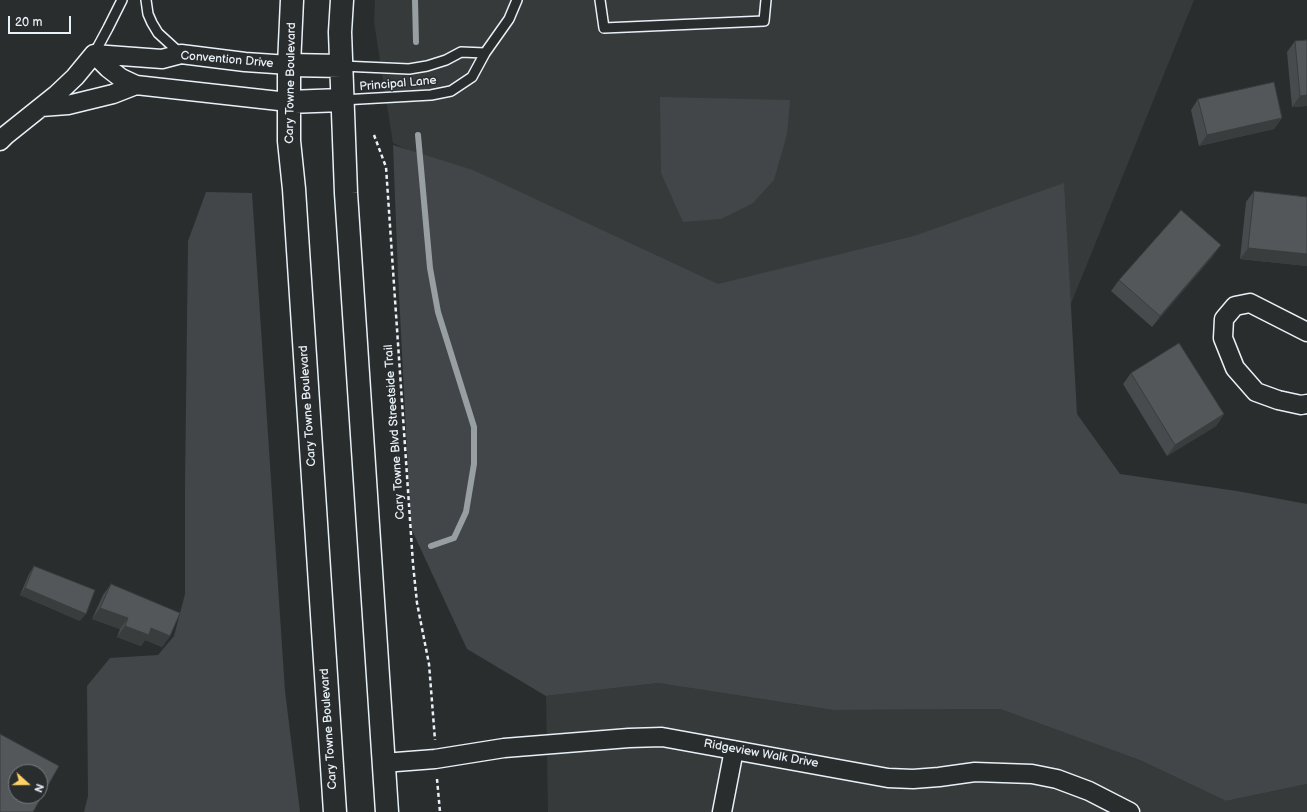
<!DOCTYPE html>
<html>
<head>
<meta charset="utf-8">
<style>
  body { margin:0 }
  #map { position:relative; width:1307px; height:812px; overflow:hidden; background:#2a2d2e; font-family:"Balsamiq Sans",sans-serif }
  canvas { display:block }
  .north { position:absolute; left:8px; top:764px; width:40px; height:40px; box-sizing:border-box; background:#2a2d2e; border:1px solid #767b7f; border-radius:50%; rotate:111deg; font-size:11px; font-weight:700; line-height:16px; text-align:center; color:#e8f1f8 }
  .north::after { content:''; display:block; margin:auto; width:14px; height:18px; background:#ffd166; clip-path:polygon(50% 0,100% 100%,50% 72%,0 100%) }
  .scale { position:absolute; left:8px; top:16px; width:63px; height:18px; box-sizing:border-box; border:2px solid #e8f1f8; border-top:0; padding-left:5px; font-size:12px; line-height:14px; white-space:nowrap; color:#e8f1f8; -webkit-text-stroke:3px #2a2d2e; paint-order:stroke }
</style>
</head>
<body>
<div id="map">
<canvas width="1307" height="812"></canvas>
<div class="north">N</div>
<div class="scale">20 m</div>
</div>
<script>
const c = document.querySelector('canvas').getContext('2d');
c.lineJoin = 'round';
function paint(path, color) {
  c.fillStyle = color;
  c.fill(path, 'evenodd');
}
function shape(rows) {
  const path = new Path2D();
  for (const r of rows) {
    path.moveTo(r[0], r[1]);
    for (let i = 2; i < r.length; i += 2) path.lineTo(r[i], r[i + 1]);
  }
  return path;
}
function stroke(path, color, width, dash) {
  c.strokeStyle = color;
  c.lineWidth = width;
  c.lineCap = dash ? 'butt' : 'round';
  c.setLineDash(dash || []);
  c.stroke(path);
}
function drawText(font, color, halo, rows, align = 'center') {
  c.font = font + ' "Balsamiq Sans",sans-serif';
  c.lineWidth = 3;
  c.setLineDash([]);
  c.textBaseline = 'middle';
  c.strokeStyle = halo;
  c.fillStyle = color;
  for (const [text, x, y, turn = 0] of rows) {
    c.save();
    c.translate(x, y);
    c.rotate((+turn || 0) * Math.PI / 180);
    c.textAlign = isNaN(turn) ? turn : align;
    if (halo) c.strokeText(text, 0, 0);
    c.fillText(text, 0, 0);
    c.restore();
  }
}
paint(shape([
  [375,0,1194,0,1019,432,393,143,374,22],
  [658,683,833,710,1000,709,1142,761,1226,801,1307,784,1307,812,548,812,546,696]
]), '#363a3b');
paint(shape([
  [660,97,790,100,787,134,774,180,753,203,721,219,683,222,661,173],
  [393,145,473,170,718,284,914,236,1064,183,1077,414,1120,474,1237,491,1307,504,1307,784,1226,801,1142,761,1000,709,833,710,658,683,546,696,467,649,411,528,398,275],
  [206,192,252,193,285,691,300,812,84,812,88,796,87,686,110,658,158,655,174,636,185,594,185,487,188,241]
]), '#424648');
stroke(shape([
  [415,0,416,42],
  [418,135,430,268,438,312,474,427,474,464,466,512,454,538,431,546]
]), '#989fa3', 6);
const lane = shape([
  [146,0,148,14,152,23,158,33,181,54],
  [600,0,604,28,764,21,766,0],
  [94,54,108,28,122,0],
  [342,66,409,69,427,66,446,60,461,52,485,53],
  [342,100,431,95,451,91,472,77,485,53,509,19,517,0]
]);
const street = shape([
  [94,54,108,68,121,78,136,85,288,102],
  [94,54,162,59,181,54,245,62,289,65],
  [41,107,68,105,113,94,136,85],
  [0,141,6,135,56,95,75,77,94,54],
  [1307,332,1250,303,1235,306,1224,319,1223,338,1235,368,1256,392,1278,400,1301,405,1307,404],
  [383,763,435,759,504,748,629,738,662,737,888,778,913,779,939,777,975,772,1032,774,1057,779,1089,791,1130,812],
  [722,812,734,750]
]);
const secondary = shape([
  [292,0,289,65,289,141,294,189,335,812],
  [342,0,340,32,346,193,387,812],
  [289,65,342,66],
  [288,102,342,100]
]);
stroke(lane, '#e8f1f8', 12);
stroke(street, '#e8f1f8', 21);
stroke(secondary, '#e8f1f8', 25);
stroke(shape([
  [374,135,386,167,413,564,417,603,429,664,435,740],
  [437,779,440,812]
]), '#e8f1f8', 2.5, [4, 3]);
stroke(lane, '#2a2d2e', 9);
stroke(street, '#2a2d2e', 18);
stroke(secondary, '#2a2d2e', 22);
paint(shape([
  [1307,40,1307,106,1292,107,1287,52,1295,41],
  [1198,99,1282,118,1274,129,1199,146,1191,110],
  [1254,191,1307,197,1307,266,1240,259,1246,202],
  [1213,256,1152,327,1111,291,1119,280],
  [1131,373,1224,414,1216,426,1167,456,1123,384],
  [34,566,80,621,20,595,29,574],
  [111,584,170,636,162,647,145,640,141,646,117,637,120,629,92,619,103,595]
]), '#474b4d');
paint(shape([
  [1307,95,1307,106,1292,107,1300,96],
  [1282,118,1274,129,1199,146,1207,135],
  [1221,245,1213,256,1152,327,1160,316],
  [1248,248,1307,254,1307,266,1240,259],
  [1224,414,1216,426,1167,456,1175,445],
  [25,588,86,614,80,621,20,595],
  [100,608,128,618,120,629,92,619],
  [125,626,151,628,170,636,162,647,145,640,141,646,117,637]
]), '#3a3d3e');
const building = shape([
  [1307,40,1307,95,1300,96,1295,41,1307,40],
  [1274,82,1282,118,1207,135,1198,99,1274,82],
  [1254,191,1307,197,1307,254,1248,248,1254,191],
  [1181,210,1221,245,1160,316,1119,280,1181,210],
  [1179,343,1224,414,1175,445,1131,373,1179,343],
  [34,566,95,590,86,614,25,588,34,566],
  [111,584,180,613,170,636,151,628,149,635,125,626,128,618,100,608,111,584],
  [0,734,59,766,33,812,0,812,0,734],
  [16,772,40,772,40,796,16,796,16,772]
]);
paint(building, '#535759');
stroke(building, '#3a3d3e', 1);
drawText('12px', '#e8f1f8', '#2a2d2e', [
  ["Convention Drive",227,60,5],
  ["Cary Towne Boulevard",291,83,-89],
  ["Principal Lane",398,84,-5],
  ["Cary Towne Boulevard",308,406,-94],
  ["Cary Towne Blvd Streetside Trail",395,432,-94],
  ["Cary Towne Boulevard",329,729,-94],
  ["Ridgeview Walk Drive",761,754,10]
]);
</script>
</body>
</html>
